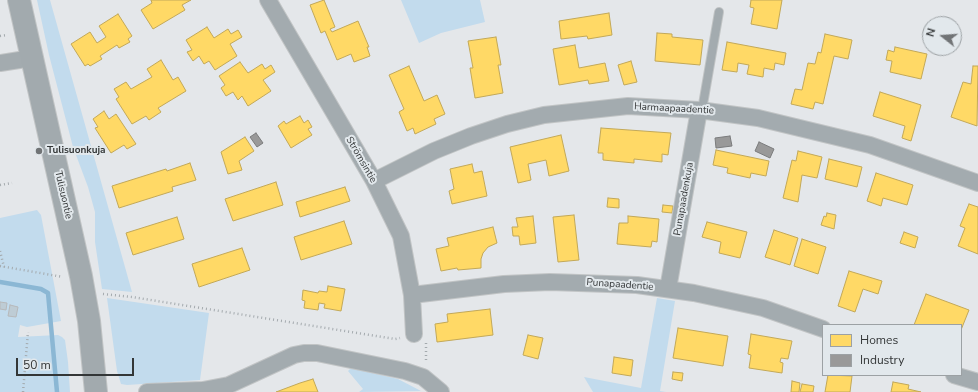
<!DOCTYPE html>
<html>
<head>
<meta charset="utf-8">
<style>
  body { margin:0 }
  #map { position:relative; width:978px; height:392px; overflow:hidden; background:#e4e7ea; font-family:"Nunito Sans",sans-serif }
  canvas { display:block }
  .legend { position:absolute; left:822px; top:324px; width:140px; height:52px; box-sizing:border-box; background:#e2e8ec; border:1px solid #9ca1a4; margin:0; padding:5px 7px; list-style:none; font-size:12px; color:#333637 }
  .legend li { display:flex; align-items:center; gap:8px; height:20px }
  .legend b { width:20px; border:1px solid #9ca1a4 }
  .north { position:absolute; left:922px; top:16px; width:40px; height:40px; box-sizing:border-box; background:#e2e8ec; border:1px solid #9ca1a4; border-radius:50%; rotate:287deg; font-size:11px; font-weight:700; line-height:16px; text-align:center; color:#333637 }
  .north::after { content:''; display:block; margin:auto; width:14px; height:18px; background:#717476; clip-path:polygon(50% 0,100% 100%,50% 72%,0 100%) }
  .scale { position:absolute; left:16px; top:358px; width:118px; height:18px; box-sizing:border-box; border:2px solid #333637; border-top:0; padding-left:5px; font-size:12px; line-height:14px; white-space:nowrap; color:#333637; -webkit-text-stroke:3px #e2e8ec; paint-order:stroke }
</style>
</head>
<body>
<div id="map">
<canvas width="978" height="392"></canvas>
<ul class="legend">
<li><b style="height:11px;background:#ffd966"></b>Homes</li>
<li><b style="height:11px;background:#999"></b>Industry</li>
</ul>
<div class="north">N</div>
<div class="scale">50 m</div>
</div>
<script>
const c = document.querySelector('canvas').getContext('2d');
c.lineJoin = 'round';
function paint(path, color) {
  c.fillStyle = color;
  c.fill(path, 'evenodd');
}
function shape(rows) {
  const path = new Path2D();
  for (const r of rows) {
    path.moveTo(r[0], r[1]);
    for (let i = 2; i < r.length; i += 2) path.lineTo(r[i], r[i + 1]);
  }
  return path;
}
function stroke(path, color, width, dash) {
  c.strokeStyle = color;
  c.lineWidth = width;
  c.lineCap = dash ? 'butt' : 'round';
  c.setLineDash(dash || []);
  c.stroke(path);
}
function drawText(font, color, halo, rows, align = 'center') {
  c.font = font + ' "Nunito Sans",sans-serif';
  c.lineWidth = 4;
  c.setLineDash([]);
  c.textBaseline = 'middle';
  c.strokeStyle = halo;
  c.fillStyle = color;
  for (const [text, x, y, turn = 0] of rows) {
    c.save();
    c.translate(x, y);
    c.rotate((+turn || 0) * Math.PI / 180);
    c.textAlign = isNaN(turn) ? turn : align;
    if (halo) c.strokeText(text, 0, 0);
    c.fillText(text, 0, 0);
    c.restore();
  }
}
paint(shape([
  [37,0,50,0,132,292,102,289,95,242,95,212,88,187,73,147,49,55],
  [401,0,480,0,485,22,441,33,419,43],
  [37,210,41,215,61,321,27,327,20,325,18,337,58,335,62,337,65,340,68,362,70,392,0,392,0,218],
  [107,298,209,313,200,380,127,385,121,384,117,371],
  [657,298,675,301,660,391,666,392,593,392,584,377,641,388],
  [351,368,398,379,421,391,359,392,363,389,348,371]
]), '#c2dbed');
const homes = shape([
  [151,0,191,0,182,5,185,10,153,29,141,10,152,3,151,0],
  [324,0,335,27,330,29,332,32,358,21,369,47,367,47,370,56,354,62,351,54,337,60,325,31,321,33,310,5,324,0],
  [751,0,782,0,777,29,751,24,754,8,750,7,751,0],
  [609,13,612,35,588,39,587,36,561,39,559,21,609,13],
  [118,14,132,36,128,39,130,42,119,48,117,45,100,56,102,59,90,66,88,64,85,66,71,44,90,32,97,43,106,37,99,26,118,14],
  [207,27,214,38,228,29,231,34,238,30,242,37,230,44,237,56,215,70,209,61,204,64,199,56,193,61,187,52,192,50,186,40,207,27],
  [657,33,672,34,672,37,703,40,700,65,655,61,657,33],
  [825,34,852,40,848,59,834,56,823,104,815,102,813,109,791,104,795,89,802,90,808,63,815,64,818,52,821,53,825,34],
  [496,37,501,65,498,65,503,93,475,98,470,68,473,68,468,41,496,37],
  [727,42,786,53,784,65,775,63,774,70,764,68,763,77,747,74,749,65,738,63,737,72,722,70,727,42],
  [575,45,579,68,605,63,609,81,589,84,588,80,559,85,553,49,575,45],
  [895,47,927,54,921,79,890,72,892,61,886,60,888,50,894,52,895,47],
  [161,60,173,80,178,77,186,91,158,108,161,112,149,120,146,116,132,124,116,99,119,97,114,89,126,82,131,89,152,77,147,69,161,60],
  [631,61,637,82,624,85,618,65,631,61],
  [240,62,248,73,262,64,265,69,271,65,275,72,263,80,271,91,248,106,242,96,238,100,233,92,226,96,221,88,225,85,219,76,240,62],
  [409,66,424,101,437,95,445,114,434,119,436,124,415,134,413,128,407,131,399,112,404,109,389,75,409,66],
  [973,66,978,66,977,126,951,117,963,82,971,84,973,66],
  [880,92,921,105,911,141,902,138,905,126,873,116,880,92],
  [104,111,109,119,116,114,136,144,127,149,124,145,111,153,95,128,98,127,93,119,104,111],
  [300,116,304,123,308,120,312,127,308,129,312,135,291,148,278,126,284,121,286,124,300,116],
  [601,128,671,133,668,155,662,154,662,162,634,159,634,163,603,160,603,153,598,153,601,128],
  [561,135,569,171,549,176,546,160,528,164,531,180,518,183,510,147,561,135],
  [245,137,254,151,239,161,242,170,228,174,221,152,245,137],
  [716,150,769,161,766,176,751,173,750,178,727,173,728,168,713,165,716,150],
  [798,151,822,157,817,178,802,175,798,202,783,198,792,160,796,161,798,151],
  [829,159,862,167,857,187,825,179,829,159],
  [190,163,196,180,172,187,173,191,119,208,112,186,166,169,167,171,190,163],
  [472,164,474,173,482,171,487,196,452,204,449,191,454,189,450,169,472,164],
  [876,173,913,185,907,205,883,198,881,206,867,201,876,173],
  [276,182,283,205,233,221,225,199,276,182],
  [345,187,350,201,300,217,296,202,345,187],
  [608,198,619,199,619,208,607,207,608,198],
  [969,204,978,207,978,254,958,246,965,228,960,226,969,204],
  [663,205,673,206,672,213,662,212,663,205],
  [827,213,836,215,834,229,821,225,824,216,826,217,827,213],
  [574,215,579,260,558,262,553,217,574,215],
  [533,216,536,243,520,245,519,236,513,236,512,227,518,227,516,218,533,216],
  [628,216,659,219,657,242,652,241,651,247,617,244,619,223,628,223,628,216],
  [177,217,184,239,133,255,126,233,177,217],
  [344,221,352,244,301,260,294,237,344,221],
  [707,222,747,232,740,258,719,253,721,242,702,237,707,222],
  [493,227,497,243,488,247,483,253,481,259,481,268,458,270,457,268,441,271,436,249,449,246,447,238,493,227],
  [774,230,798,238,790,265,765,257,774,230],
  [904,232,918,237,915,248,900,243,904,232],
  [802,239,826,247,818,274,794,266,802,239],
  [242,248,250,270,199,287,192,264,242,248],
  [849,271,882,281,878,294,863,289,855,312,838,306,849,271],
  [328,286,345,289,341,311,324,308,325,304,319,303,318,310,304,308,305,301,302,300,303,290,318,293,319,291,327,292,328,286],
  [926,294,969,310,961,330,961,325,914,325,926,294],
  [490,309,493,335,437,342,435,324,448,322,447,314,490,309],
  [678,328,728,336,723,366,673,358,678,328],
  [751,334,792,341,788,359,781,358,780,362,783,363,782,373,749,368,751,355,748,354,751,334],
  [528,335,543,338,538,359,523,355,528,335],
  [614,357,633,360,631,376,612,373,614,357],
  [673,372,683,373,682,381,672,379,673,372],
  [828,375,852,376,850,392,825,392,828,375],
  [313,379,318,392,276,392,300,383,313,379],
  [792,381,800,383,799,392,791,392,792,381],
  [893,382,909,385,908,389,921,392,891,392,893,382],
  [802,384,814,386,813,392,800,392,802,384]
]);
paint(homes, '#ffd966');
stroke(homes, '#c2a858', 1);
const industry = shape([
  [256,133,263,143,257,147,250,137,256,133],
  [730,136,732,146,716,148,715,138,730,136],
  [759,142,774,149,770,158,755,151,759,142]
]);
paint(industry, '#999');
stroke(industry, '#7a7b7c', 1);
stroke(shape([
  [0,282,41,289,48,293,57,392]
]), '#8bb7d4', 4.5);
const building = shape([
  [0,302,7,303,6,310,0,309,0,302],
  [10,305,18,307,16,317,8,316,10,305]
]);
paint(building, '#beccd5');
stroke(building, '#b7b9bb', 1);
const service = shape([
  [702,110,719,12]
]);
const minor = shape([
  [268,0,374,181,401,236,412,295,414,334],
  [0,63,32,58],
  [374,181,434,151,471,136,507,124,544,115,628,106,699,110,758,118,870,145,978,183],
  [668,289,699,110],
  [412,295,504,284,550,282,637,285,694,293,763,308,823,329],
  [954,375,978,382],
  [147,392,203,390,229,385,294,355,304,353,317,353,405,371,423,377,441,392]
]);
const secondary = shape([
  [19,0,81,276,89,321,96,392]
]);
stroke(service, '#c1c4c5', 10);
stroke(minor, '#c1c4c5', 18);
stroke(secondary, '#c1c4c5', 24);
stroke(shape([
  [0,36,7,35],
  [0,185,12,183],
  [0,251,4,267],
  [0,266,63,277],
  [103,294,132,297,395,339,400,338],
  [426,343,426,362],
  [23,392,28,332]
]), '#a4aaae', 2.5, [1, 3]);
stroke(service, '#a3abaf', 8);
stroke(minor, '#a3abaf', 16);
stroke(secondary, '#a2aaae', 22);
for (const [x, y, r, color] of [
  [39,151,4,"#717476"]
]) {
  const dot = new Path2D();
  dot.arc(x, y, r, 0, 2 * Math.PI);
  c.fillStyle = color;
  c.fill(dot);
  stroke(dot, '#e2e8ec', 1.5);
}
drawText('10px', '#333637', '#e2e8ec', [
  ["Harmaapaadentie",674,109,3],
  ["Strömsintie",361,160,60],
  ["Tulisuontie",63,195,77],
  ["Punapaadenkuja",684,199,-80],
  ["Punapaadentie",620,285,4]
]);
drawText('bold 10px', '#333637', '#e2e8ec', [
  ["Tulisuonkuja",47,151]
], 'left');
</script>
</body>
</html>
